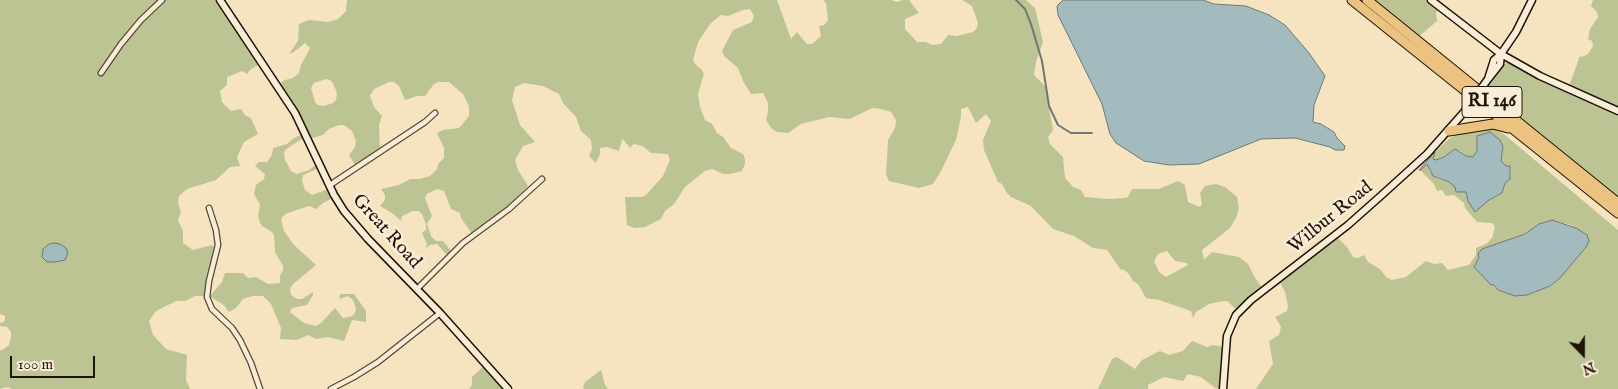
<!DOCTYPE html>
<html>
<head>
<meta charset="utf-8">
<style>
  body { margin:0 }
  #map { position:relative; width:1618px; height:389px; overflow:hidden; background:#f6e4c1; font-family:"IM FELL English",serif }
  canvas { display:block }
  .north { position:absolute; left:1558px; top:329px; width:50px; height:50px; -webkit-text-stroke:4px #f9edd7; paint-order:stroke; rotate:158deg; font-size:14px; font-weight:700; line-height:20px; text-align:center; color:#211305 }
  .north::after { content:''; display:block; margin:auto; width:18px; height:22px; background:#211305; clip-path:polygon(50% 0,100% 100%,50% 72%,0 100%) }
  .scale { position:absolute; left:10px; top:356px; width:85px; height:22px; box-sizing:border-box; border:2px solid #211305; border-top:0; padding-left:6px; font-size:15px; line-height:18px; white-space:nowrap; color:#211305; -webkit-text-stroke:4px #f9edd7; paint-order:stroke }
</style>
</head>
<body>
<div id="map">
<canvas width="1618" height="389"></canvas>
<div class="north">N</div>
<div class="scale">100 m</div>
</div>
<script>
const c = document.querySelector('canvas').getContext('2d');
c.lineJoin = 'round';
function paint(path, color) {
  c.fillStyle = color;
  c.fill(path, 'evenodd');
}
function shape(rows) {
  const path = new Path2D();
  for (const r of rows) {
    path.moveTo(r[0], r[1]);
    for (let i = 2; i < r.length; i += 2) path.lineTo(r[i], r[i + 1]);
  }
  return path;
}
function stroke(path, color, width, dash) {
  c.strokeStyle = color;
  c.lineWidth = width;
  c.lineCap = dash ? 'butt' : 'round';
  c.setLineDash(dash || []);
  c.stroke(path);
}
function drawText(font, color, halo, rows, align = 'center') {
  c.font = font + ' "IM FELL English",serif';
  c.lineWidth = 5;
  c.setLineDash([]);
  c.textBaseline = 'middle';
  c.strokeStyle = halo;
  c.fillStyle = color;
  for (const [text, x, y, turn = 0] of rows) {
    c.save();
    c.translate(x, y);
    c.rotate((+turn || 0) * Math.PI / 180);
    c.textAlign = isNaN(turn) ? turn : align;
    if (halo) c.strokeText(text, 0, 0);
    c.fillText(text, 0, 0);
    c.restore();
  }
}
paint(shape([
  [0,0,219,0,261,63,250,70,247,74,242,71,227,77,227,85,220,91,222,102,231,111,241,109,245,115,251,118,258,134,244,142,237,157,240,166,230,167,216,180,187,189,179,196,178,203,181,212,178,220,183,231,183,243,193,250,212,245,217,251,211,275,210,296,222,282,225,273,243,273,248,278,256,277,268,284,280,283,280,275,283,271,283,266,275,252,274,235,272,232,262,226,260,223,258,216,260,205,254,194,256,185,264,179,265,174,255,166,259,162,267,162,272,155,273,148,287,144,294,138,305,133,278,85,285,80,293,78,299,73,301,65,310,48,305,43,294,52,289,54,298,41,299,24,309,20,328,22,338,19,346,11,347,0,777,0,791,39,797,32,807,44,812,44,821,36,819,26,824,25,828,20,826,3,823,0,891,0,897,2,903,0,909,0,919,13,905,19,905,29,917,42,926,42,932,45,941,44,948,35,957,36,973,32,977,28,978,23,972,6,962,0,1026,0,1035,8,1043,42,1036,62,1034,75,1045,86,1053,130,1048,137,1050,144,1063,157,1065,178,1073,187,1081,190,1085,197,1109,199,1125,198,1128,197,1132,189,1159,189,1178,181,1185,185,1188,202,1200,207,1202,204,1200,193,1205,186,1216,184,1225,187,1237,197,1239,208,1236,218,1230,228,1202,250,1204,260,1212,252,1239,257,1248,264,1254,276,1263,289,1238,311,1227,301,1218,302,1209,304,1196,312,1193,318,1191,311,1159,300,1146,298,1138,284,1133,281,1129,274,1123,269,1121,270,1107,250,1093,248,1074,236,1053,229,1031,206,1011,197,1007,193,1002,184,998,182,984,150,983,140,991,121,986,114,976,123,968,107,961,109,961,117,956,140,941,171,933,184,919,188,889,181,886,174,888,140,895,128,896,120,891,112,881,109,872,108,850,119,829,117,801,124,788,133,777,132,772,129,766,120,768,112,768,103,763,93,751,94,743,81,738,68,724,56,722,51,733,30,752,22,754,16,750,9,743,10,728,16,721,15,711,23,698,42,693,60,695,64,702,70,704,74,698,94,700,107,705,120,712,124,717,133,723,137,731,148,743,154,745,159,745,164,742,171,730,174,723,174,712,169,705,171,685,187,674,204,665,211,661,219,645,227,634,228,627,225,625,197,642,197,646,195,663,176,670,160,668,154,651,153,642,146,634,144,630,148,623,139,622,140,619,151,607,147,600,148,600,154,596,163,589,156,592,149,591,140,581,131,576,117,563,103,559,94,543,86,524,83,515,87,512,100,520,125,535,142,523,146,515,160,518,170,528,186,509,208,472,234,461,218,460,213,451,209,444,191,437,189,427,194,425,198,432,216,427,224,431,236,436,241,443,241,452,252,447,255,437,244,430,245,426,248,427,244,422,233,426,230,426,224,422,214,419,211,413,211,402,216,401,221,392,213,380,206,385,200,385,195,381,189,399,185,410,179,420,179,430,176,437,169,438,164,444,158,444,148,437,133,443,130,459,128,469,116,469,106,463,94,449,82,438,82,434,84,425,96,417,96,405,100,399,86,394,82,389,82,374,89,370,96,374,107,382,116,379,125,380,150,356,167,349,155,355,147,356,141,352,131,344,125,339,125,329,129,323,135,309,139,306,136,285,150,284,154,285,160,291,171,297,174,309,170,318,163,321,167,303,175,302,180,305,190,312,195,331,188,335,197,323,203,316,209,309,206,285,214,281,219,284,231,294,245,316,265,292,285,290,290,291,295,297,299,302,299,313,292,313,295,307,305,292,308,290,312,304,323,316,326,321,323,335,308,343,318,352,316,355,313,356,309,353,300,348,296,339,299,340,294,354,294,366,311,366,322,352,320,344,341,328,337,316,339,308,335,297,340,280,339,281,328,271,304,263,296,253,296,243,299,236,308,229,312,224,305,209,296,195,296,185,301,176,301,156,311,149,321,153,335,166,349,187,355,186,380,190,389,12,389,8,387,0,389,0,350,2,350,9,345,11,336,11,332,7,327,0,326,0,323,4,322,5,319,5,316,0,314],
  [326,79,330,80,333,83,337,93,336,100,333,103,324,106,318,105,315,102,311,88,314,83],
  [1167,251,1175,261,1187,263,1188,265,1166,277,1159,272,1154,261,1158,254],
  [1367,0,1431,0,1440,7,1436,12,1437,21,1416,39],
  [1593,0,1618,0,1618,202,1478,89,1491,68,1507,63,1517,62,1569,86,1580,56,1582,57,1588,54,1593,46,1592,41,1588,39,1590,29,1598,17,1597,12,1591,6],
  [1493,128,1505,135,1618,230,1618,389,1256,389,1273,364,1269,341,1279,335,1281,327,1275,317,1287,311,1288,306,1285,292,1279,280,1335,235,1347,247,1353,257,1358,258,1364,255,1368,262,1380,269,1386,277,1392,280,1406,277,1426,261,1434,264,1442,263,1448,270,1469,265,1476,255,1476,248,1486,244,1492,238,1495,227,1492,223,1477,222,1465,208,1464,203,1454,195,1446,196,1442,190,1437,191,1434,184,1420,170,1427,163,1430,172,1438,179,1449,182,1466,192,1468,201,1489,200,1502,193,1505,183,1510,179,1511,171,1501,161,1503,146,1500,140,1477,136,1477,151,1473,157,1466,156,1460,151,1450,152,1444,157,1436,160,1433,159,1435,152,1450,138,1470,130],
  [1552,220,1571,225,1586,235,1586,247,1560,278,1550,286,1527,295,1498,290,1474,267,1479,257,1532,230,1539,224],
  [1192,341,1207,347,1213,345,1224,347,1222,389,1215,388,1201,377,1188,374,1183,381,1164,377,1148,385,1148,389,1098,389,1112,359,1117,357,1135,369,1142,360,1160,351,1169,355,1183,351],
  [486,364,506,389,469,389,472,385,472,377],
  [601,370,605,385,608,389,584,389,583,387,585,382]
]), '#bcc493');
const water = shape([
  [1063,0,1203,0,1214,4,1246,6,1269,15,1285,25,1309,53,1325,76,1314,105,1313,122,1321,124,1334,132,1337,138,1345,146,1344,150,1335,150,1330,147,1295,138,1261,139,1199,164,1169,165,1144,161,1116,143,1110,134,1102,104,1058,15,1057,6,1063,0],
  [1490,132,1500,140,1503,146,1501,161,1506,166,1510,166,1510,179,1505,183,1502,193,1489,200,1475,212,1468,201,1466,192,1456,192,1455,187,1449,182,1433,176,1427,164,1421,170,1419,170,1435,152,1433,159,1436,160,1444,157,1455,149,1466,156,1473,157,1477,151,1477,136,1490,132],
  [1552,220,1576,228,1587,235,1589,241,1586,247,1560,278,1550,286,1527,295,1515,296,1498,290,1494,285,1491,285,1474,267,1479,257,1478,254,1482,249,1525,234,1539,224,1552,220],
  [54,243,60,244,66,248,68,253,65,260,55,262,47,262,42,257,43,249,49,244,54,243]
]);
paint(water, '#a3bbbf');
stroke(water, '#6f7875', 1);
stroke(shape([
  [1016,0,1025,9,1031,24,1042,61,1049,106,1058,125,1071,133,1092,133]
]), '#6f7875', 2);
const street = shape([
  [101,73,121,44,141,20,162,0],
  [330,185,425,122,435,113],
  [209,208,216,230,218,245,209,281,207,297,212,309,232,328,240,340,251,363,260,389],
  [417,289,463,243,509,209,542,179],
  [331,389,354,377,378,362,440,313]
]);
const secondary = shape([
  [220,0,295,113,334,195,344,211,368,239,440,313,508,389],
  [1431,0,1501,54,1540,76,1618,111],
  [1489,78,1500,64,1501,54],
  [1488,79,1494,60,1501,54,1516,32,1532,0],
  [1223,389,1227,336,1236,315,1251,300,1348,225,1384,193,1427,154,1465,111]
]);
const highway = shape([
  [1352,0,1618,213],
  [1367,0,1618,203],
  [1449,131,1493,124,1508,128]
]);
stroke(street, '#564734', 7);
stroke(secondary, '#211305', 9);
stroke(highway, '#211305', 11);
stroke(street, '#f9edd7', 4.5);
stroke(secondary, '#f9edd7', 6);
stroke(highway, '#ebc280', 9);
const secondaryBridge = shape([
  [1465,111,1488,79]
]);
stroke(secondaryBridge, '#211305', 9, []);
stroke(secondaryBridge, '#f9edd7', 6);
for (const [x, y, w] of [
  [1492,102,60]
]) {
  const box = new Path2D();
  box.roundRect(x - w / 2, y - 15.5, w, 31, 4);
  c.fillStyle = '#f9edd7';
  c.fill(box);
  stroke(box, '#211305', 1);
}
drawText('bold 18px', '#211305', null, [
  ["RI 146",1492,102]
]);
drawText('19px', '#211305', '#f9edd7', [
  ["Wilbur Road",1331,218,-39],
  ["Great Road",386,232,48]
]);
</script>
</body>
</html>
